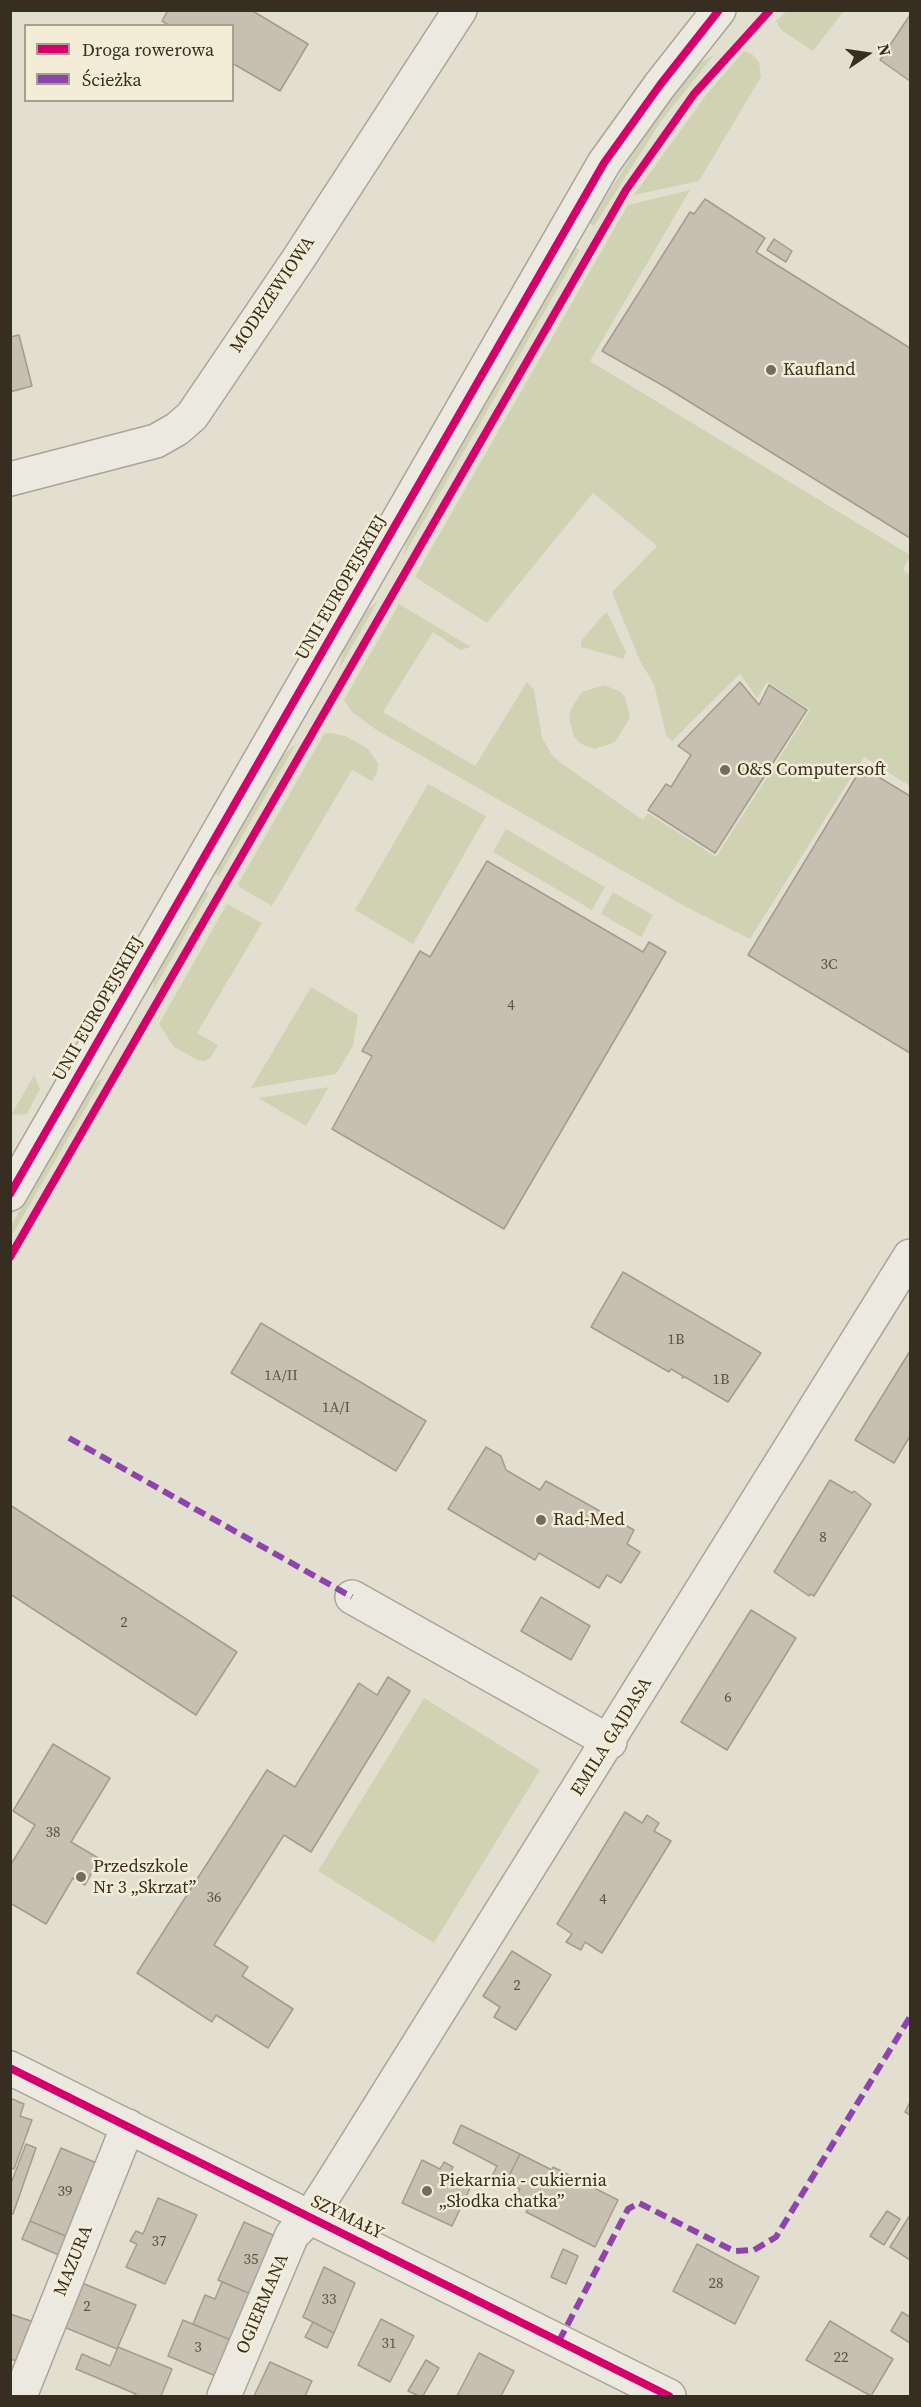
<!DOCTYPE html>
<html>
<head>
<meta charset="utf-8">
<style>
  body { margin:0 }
  #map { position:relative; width:921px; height:2407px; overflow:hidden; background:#e3dfd0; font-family:"Source Serif 4",serif }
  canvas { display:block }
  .frame { position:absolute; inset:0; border:12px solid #382d21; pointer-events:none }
  .legend { position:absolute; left:24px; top:24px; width:210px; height:78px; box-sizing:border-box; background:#f3edd7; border:2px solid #a8a08e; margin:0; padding:8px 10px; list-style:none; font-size:18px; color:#382d21 }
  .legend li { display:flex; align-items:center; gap:12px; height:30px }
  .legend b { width:30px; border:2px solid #a8a08e }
  .north { position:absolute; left:837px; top:24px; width:60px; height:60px; -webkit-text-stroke:4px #f3edd7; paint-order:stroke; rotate:77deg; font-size:16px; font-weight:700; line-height:24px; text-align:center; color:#382d21 }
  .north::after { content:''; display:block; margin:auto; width:21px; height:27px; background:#382d21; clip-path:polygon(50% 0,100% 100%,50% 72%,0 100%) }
</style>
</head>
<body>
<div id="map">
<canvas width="921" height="2407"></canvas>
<div class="frame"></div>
<ul class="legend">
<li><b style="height:8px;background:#d6006c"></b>Droga rowerowa</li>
<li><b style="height:8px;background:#8e44ad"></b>Ścieżka</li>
</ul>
<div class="north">N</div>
</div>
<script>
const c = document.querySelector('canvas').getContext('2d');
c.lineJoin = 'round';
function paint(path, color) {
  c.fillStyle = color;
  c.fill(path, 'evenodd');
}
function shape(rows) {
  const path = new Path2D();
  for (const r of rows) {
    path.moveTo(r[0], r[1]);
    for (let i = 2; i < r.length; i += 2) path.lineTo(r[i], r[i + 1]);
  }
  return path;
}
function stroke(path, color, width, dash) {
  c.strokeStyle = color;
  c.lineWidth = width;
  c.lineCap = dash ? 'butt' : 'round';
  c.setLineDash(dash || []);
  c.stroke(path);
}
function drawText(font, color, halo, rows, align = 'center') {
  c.font = font + ' "Source Serif 4",serif';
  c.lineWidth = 5;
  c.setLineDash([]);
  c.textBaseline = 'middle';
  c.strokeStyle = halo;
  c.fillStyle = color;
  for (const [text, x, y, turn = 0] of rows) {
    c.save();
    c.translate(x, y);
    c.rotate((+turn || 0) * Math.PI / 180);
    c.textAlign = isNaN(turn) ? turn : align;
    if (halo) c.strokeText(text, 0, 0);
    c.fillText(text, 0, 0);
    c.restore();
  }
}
paint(shape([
  [787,11,787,10,844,11,813,51,781,30,776,21],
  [744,51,752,54,759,62,761,77,699,181,634,195,707,94],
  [714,55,661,121,594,226,589,223,662,109,700,63],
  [690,190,590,361,910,555,903,570,910,575,910,786,864,757,750,939,686,907,375,729,352,712,344,700,399,604,471,647,460,650,433,632,383,712,475,766,527,682,534,690,542,737,551,754,561,763,643,820,648,813,716,857,810,710,767,682,757,698,740,674,672,741,666,735,654,684,640,661,612,592,657,546,593,493,487,623,415,577,628,205],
  [574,247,580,250,403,557,407,537],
  [378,601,339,669,343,651,365,611],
  [607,612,626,652,623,659,581,647,581,641,603,615],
  [604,685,619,691,625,697,630,718,615,742,595,749,581,744,574,737,569,717,571,709,582,692],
  [330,733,345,736,367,748,378,763,377,773,372,781,352,770,272,906,239,887,238,884,324,734],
  [296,744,219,876,214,873,281,757],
  [428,784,486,816,413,944,355,910],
  [506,829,605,887,592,910,493,852],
  [204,890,209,893,153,991,154,977],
  [613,892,653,915,641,937,601,914],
  [227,904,262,923,197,1033,218,1045,211,1057,205,1061,198,1060,174,1047,159,1024],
  [311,987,358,1015,353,1046,336,1074,251,1088],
  [34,1075,40,1089,27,1114,11,1115],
  [103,1078,11,1237,11,1226,92,1084],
  [329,1087,306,1126,258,1098],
  [424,1698,540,1770,434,1943,318,1871]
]), '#d0d3b3');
const building = shape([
  [168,10,251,10,308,44,280,91,232,63,232,26,170,26,162,21,168,10],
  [910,15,910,81,880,60,910,15],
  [705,199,765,238,756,252,910,348,910,538,667,388,602,351,690,212,694,214,705,199],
  [774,239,792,251,786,262,767,250,774,239],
  [19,335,32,386,10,392,10,337,19,335],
  [740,682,759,705,769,685,807,710,715,853,648,810,666,784,671,787,691,755,678,746,740,682],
  [862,767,910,796,910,1053,748,955,862,767],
  [487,861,643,952,649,942,666,952,504,1229,332,1129,372,1056,362,1051,420,951,430,957,487,861],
  [623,1272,761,1353,728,1402,685,1377,682,1378,683,1376,671,1369,669,1372,591,1327,623,1272],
  [261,1323,426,1421,396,1471,231,1373,261,1323],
  [910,1351,910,1436,894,1463,855,1440,910,1351],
  [486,1447,501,1456,506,1470,540,1490,546,1481,634,1530,627,1544,640,1552,621,1583,607,1575,599,1588,539,1553,535,1560,448,1509,486,1447],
  [830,1480,852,1493,854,1491,871,1504,814,1596,810,1594,809,1596,774,1572,830,1480],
  [10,1505,237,1652,196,1715,10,1594,10,1505],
  [541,1597,590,1626,571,1660,521,1631,541,1597],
  [751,1610,796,1638,727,1750,681,1722,751,1610],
  [388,1677,410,1691,311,1852,284,1835,214,1945,248,1967,242,1976,293,2009,268,2048,216,2015,212,2022,137,1973,267,1770,295,1787,359,1683,377,1695,388,1677],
  [53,1744,110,1778,71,1842,100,1859,85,1885,73,1878,46,1924,10,1903,10,1866,35,1825,13,1811,53,1744],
  [625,1812,642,1823,647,1815,659,1823,654,1831,671,1841,602,1953,585,1942,581,1950,566,1942,572,1934,557,1924,625,1812],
  [512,1951,551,1975,516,2030,494,2017,500,2007,483,1996,512,1951],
  [10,2098,24,2104,20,2116,32,2120,14,2169,10,2168,10,2098],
  [910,2102,910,2115,905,2112,910,2102],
  [461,2125,520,2154,506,2182,492,2176,497,2166,453,2143,461,2125],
  [26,2144,36,2148,13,2214,10,2213,10,2186,26,2144],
  [61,2148,99,2164,68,2237,30,2221,61,2148],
  [520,2154,552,2170,553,2167,618,2200,595,2247,526,2212,528,2208,514,2201,520,2189,506,2182,520,2154],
  [422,2160,440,2169,444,2162,453,2167,450,2174,472,2184,452,2226,402,2203,422,2160],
  [158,2198,197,2215,165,2284,126,2267,137,2244,130,2241,136,2231,143,2234,158,2198],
  [887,2211,900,2219,884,2245,870,2236,887,2211],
  [910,2215,910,2260,890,2247,910,2215],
  [30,2221,68,2237,61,2256,22,2239,30,2221],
  [244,2222,284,2240,258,2297,218,2280,244,2222],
  [697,2244,759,2277,735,2324,673,2291,697,2244],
  [563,2249,578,2256,566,2284,551,2277,563,2249],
  [324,2267,355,2283,334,2333,303,2317,324,2267],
  [222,2282,258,2297,240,2344,193,2324,205,2295,215,2299,222,2282],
  [82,2283,136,2305,117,2349,64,2327,82,2283],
  [902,2312,910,2317,910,2343,891,2331,902,2312],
  [10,2314,34,2322,20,2362,10,2359,10,2314],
  [381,2319,414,2336,390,2382,358,2365,381,2319],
  [183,2320,240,2344,225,2380,168,2356,183,2320],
  [830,2321,893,2359,871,2396,806,2360,830,2321],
  [313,2322,334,2333,327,2348,305,2337,313,2322],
  [118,2347,172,2369,161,2396,134,2396,136,2394,76,2369,82,2354,110,2366,118,2347],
  [479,2353,514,2371,501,2396,457,2396,479,2353],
  [426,2360,439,2368,423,2396,419,2396,408,2391,426,2360],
  [270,2362,312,2381,305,2396,254,2396,270,2362]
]);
paint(building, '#c7bfb1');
stroke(building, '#a49b8f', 1.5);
const minor = shape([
  [10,479,156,441,177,429,192,416,299,258,460,10],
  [10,1194,604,163,660,85,719,10],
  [352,1597,610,1742],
  [10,2068,669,2396],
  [20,2396,128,2126],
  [224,2396,292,2235,310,2217,335,2178,910,1256]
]);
stroke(minor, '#a9a498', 36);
stroke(minor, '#ece9e1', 33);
stroke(shape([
  [69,1438,352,1597],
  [559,2341,628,2209,639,2203,734,2251,754,2250,776,2237,910,2017]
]), '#8e44ad', 6, [12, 6]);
stroke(shape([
  [10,1194,604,163,660,85,719,10],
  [10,1257,626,190,694,94,770,10],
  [10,2068,669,2396]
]), '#d6006c', 8);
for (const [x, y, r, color] of [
  [771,370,6,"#746b5e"],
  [725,770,6,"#746b5e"],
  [541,1520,6,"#746b5e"],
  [81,1877,6,"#746b5e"],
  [427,2191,6,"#746b5e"]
]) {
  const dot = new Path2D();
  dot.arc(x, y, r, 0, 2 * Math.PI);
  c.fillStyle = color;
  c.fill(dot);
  stroke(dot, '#f3edd7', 2);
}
drawText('15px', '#5c5245', null, [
  ["3C",829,965],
  ["4",511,1006],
  ["1B",676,1340],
  ["1A/II",281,1376],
  ["1B",721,1380],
  ["1A/I",336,1408],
  ["8",823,1538],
  ["2",124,1623],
  ["6",728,1698],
  ["38",53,1833],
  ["36",214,1898],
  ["4",603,1900],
  ["2",517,1986],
  ["39",65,2192],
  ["37",159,2242],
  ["35",251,2260],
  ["28",716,2284],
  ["33",329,2300],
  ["2",87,2307],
  ["31",389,2344],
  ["3",198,2348],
  ["22",841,2358]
]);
drawText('18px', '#382d21', '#f3edd7', [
  ["MODRZEWIOWA",273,295,-56],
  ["UNII EUROPEJSKIEJ",342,588,-60],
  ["UNII EUROPEJSKIEJ",99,1009,-60],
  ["EMILA GAJDASA",612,1737,-58],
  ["SZYMAŁY",347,2218,26],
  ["MAZURA",74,2261,-68],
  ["OGIERMANA",263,2304,-67]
]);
drawText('18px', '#382d21', '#f3edd7', [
  ["Kaufland",783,370],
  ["O&S Computersoft",737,770],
  ["Rad-Med",553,1520],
  ["Przedszkole",93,1867],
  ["Nr 3 „Skrzat”",93,1888],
  ["Piekarnia - cukiernia",439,2181],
  ["„Słodka chatka”",439,2202]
], 'left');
</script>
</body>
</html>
